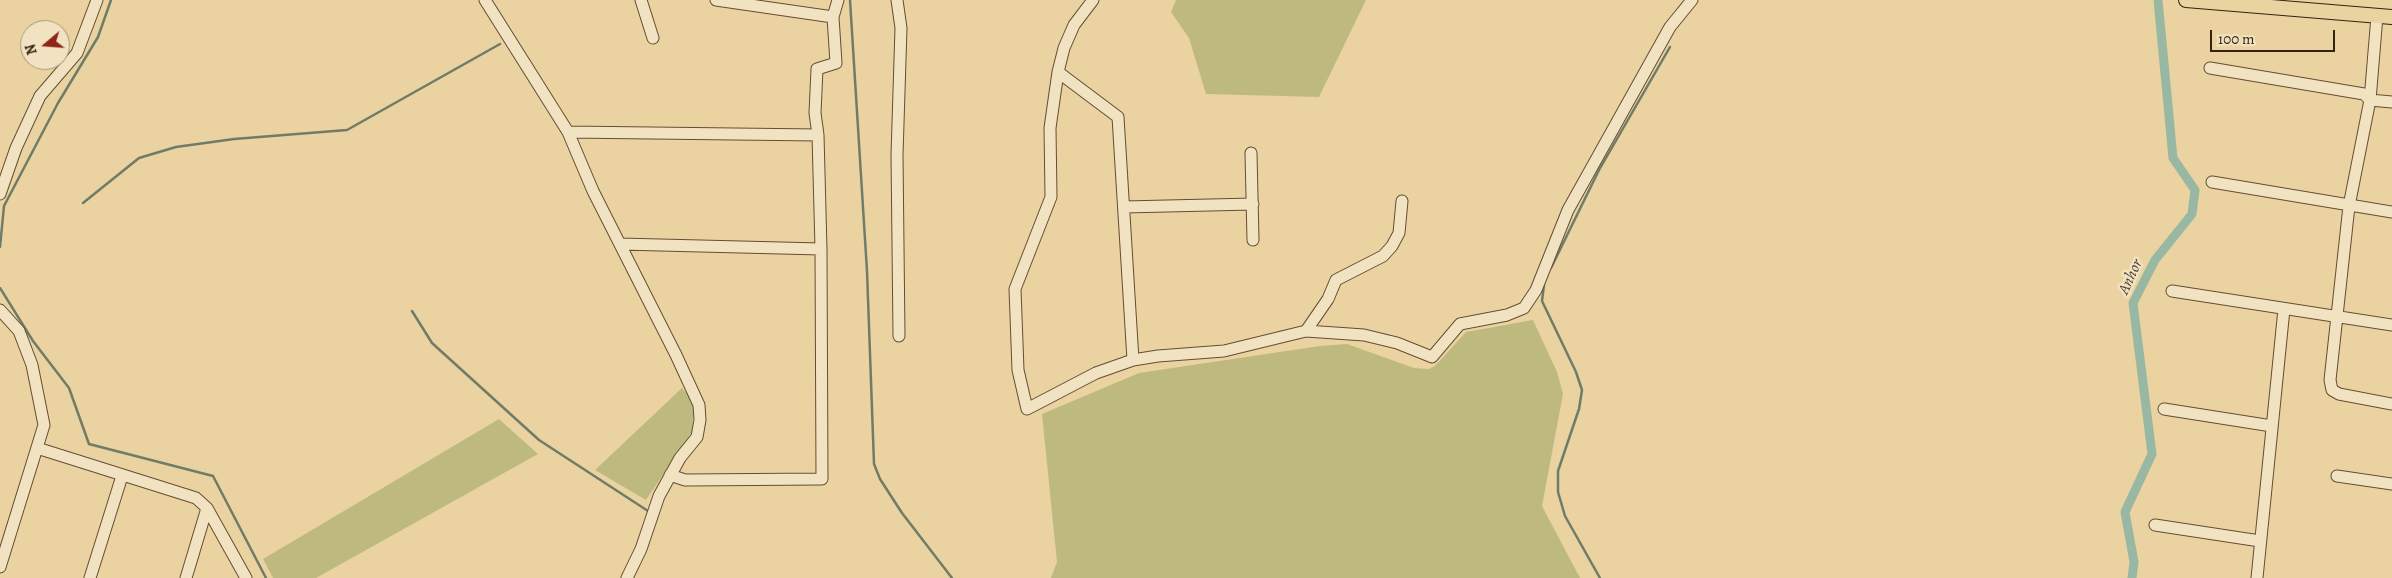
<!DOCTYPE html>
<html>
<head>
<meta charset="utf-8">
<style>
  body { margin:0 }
  #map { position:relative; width:2392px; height:578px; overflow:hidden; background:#ead3a1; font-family:Alegreya,serif }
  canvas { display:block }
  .north { position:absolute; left:20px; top:20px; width:50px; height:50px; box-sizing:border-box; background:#f1e2c2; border:1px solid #a6957b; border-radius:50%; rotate:252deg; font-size:14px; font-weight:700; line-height:20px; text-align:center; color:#352110 }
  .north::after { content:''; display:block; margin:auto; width:18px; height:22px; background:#8f2418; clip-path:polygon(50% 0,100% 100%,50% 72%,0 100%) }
  .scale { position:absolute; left:2210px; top:30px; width:125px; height:22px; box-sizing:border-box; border:2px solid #352110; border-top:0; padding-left:6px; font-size:15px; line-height:18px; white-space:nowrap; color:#352110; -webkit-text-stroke:4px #f1e2c2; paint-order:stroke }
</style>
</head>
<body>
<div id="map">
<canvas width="2392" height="578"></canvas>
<div class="north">N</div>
<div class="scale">100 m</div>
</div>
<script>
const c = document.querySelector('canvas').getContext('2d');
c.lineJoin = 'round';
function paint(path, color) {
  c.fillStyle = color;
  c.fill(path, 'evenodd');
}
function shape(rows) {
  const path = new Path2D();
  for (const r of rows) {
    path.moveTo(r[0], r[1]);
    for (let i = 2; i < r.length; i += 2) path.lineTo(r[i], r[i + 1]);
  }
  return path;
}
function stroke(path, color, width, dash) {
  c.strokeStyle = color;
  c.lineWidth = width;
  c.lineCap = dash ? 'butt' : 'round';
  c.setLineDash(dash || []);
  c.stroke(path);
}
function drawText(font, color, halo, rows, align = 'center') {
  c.font = font + ' Alegreya,serif';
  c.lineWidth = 5;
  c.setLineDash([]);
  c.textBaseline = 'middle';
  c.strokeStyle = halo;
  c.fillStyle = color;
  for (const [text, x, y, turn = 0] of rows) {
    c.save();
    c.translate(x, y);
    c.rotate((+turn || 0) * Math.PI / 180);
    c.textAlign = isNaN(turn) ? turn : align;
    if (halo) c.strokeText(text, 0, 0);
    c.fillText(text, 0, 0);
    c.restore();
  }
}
paint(shape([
  [1176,0,1366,0,1319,97,1206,94,1189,38,1171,12],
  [1533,320,1557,372,1563,394,1542,506,1580,578,1051,578,1057,562,1042,414,1139,373,1320,346,1347,344,1414,368,1429,369,1435,366,1466,332],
  [682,388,694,402,692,432,646,500,595,470],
  [499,419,538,454,316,578,273,578,263,559]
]), '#beba7f');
stroke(shape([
  [850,0,867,271,874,464,880,479,902,513,952,578],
  [83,203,139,158,176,147,234,139,347,130,500,44],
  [0,247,4,206,58,103,98,37,111,0],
  [1551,268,1599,170,1670,47],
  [1544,285,1542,301,1576,372,1582,390,1579,409,1558,471,1558,492,1565,516,1600,578],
  [0,288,33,341,69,388,89,444,213,476,266,578],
  [412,311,432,343,539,440,648,511]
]), '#707c68', 2.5);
stroke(shape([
  [2132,578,2134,562,2125,512,2152,454,2133,303,2155,260,2192,214,2195,190,2173,158,2158,0]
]), '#98b8a3', 9);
const minor = shape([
  [485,0,568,132,593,191,676,355,699,405,700,420,697,437,680,458,659,496,641,549,627,578],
  [641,0,653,38],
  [716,0,833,17],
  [897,0,901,28,897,155,899,336],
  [1093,0,1074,25,1064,48,1058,72,1050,128,1051,197,1015,289,1018,370,1027,409,1096,373,1133,360,1158,356,1224,351,1306,331,1328,299,1336,280,1383,256,1392,246,1399,233,1402,201],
  [2377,16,2370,100,2349,206,2330,380,2332,390,2339,394,2392,404],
  [2210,68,2364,94,2370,100,2392,102],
  [1058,72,1118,117,1133,360],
  [568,132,818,135],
  [1251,153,1253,240],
  [2212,182,2392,212],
  [0,194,16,148,40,96,77,53,97,0],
  [1124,207,1253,204],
  [620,244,821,249],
  [2172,291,2392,325],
  [0,310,19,331,32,365,44,425,0,567],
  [1306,331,1364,335,1397,343,1432,357,1460,324,1507,315,1524,308,1536,290,1568,210,1670,27,1692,0],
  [2164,409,2272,426],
  [37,448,196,498,207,508,246,578],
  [670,475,685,480,822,479,821,249,818,135,815,113,817,69,836,63,833,17,838,0],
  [2337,476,2392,484],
  [2155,525,2260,541],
  [90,578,122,476],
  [186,578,207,508],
  [2257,578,2284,309]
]);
const major = shape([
  [2186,0,2392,17]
]);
stroke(minor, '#624e34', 13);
stroke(major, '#352110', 16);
stroke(minor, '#f1e2c2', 11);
stroke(major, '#ead3a1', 14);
drawText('italic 16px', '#4e4735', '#f1e2c2', [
  ["Anhor",2131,277,-65]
]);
</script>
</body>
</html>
